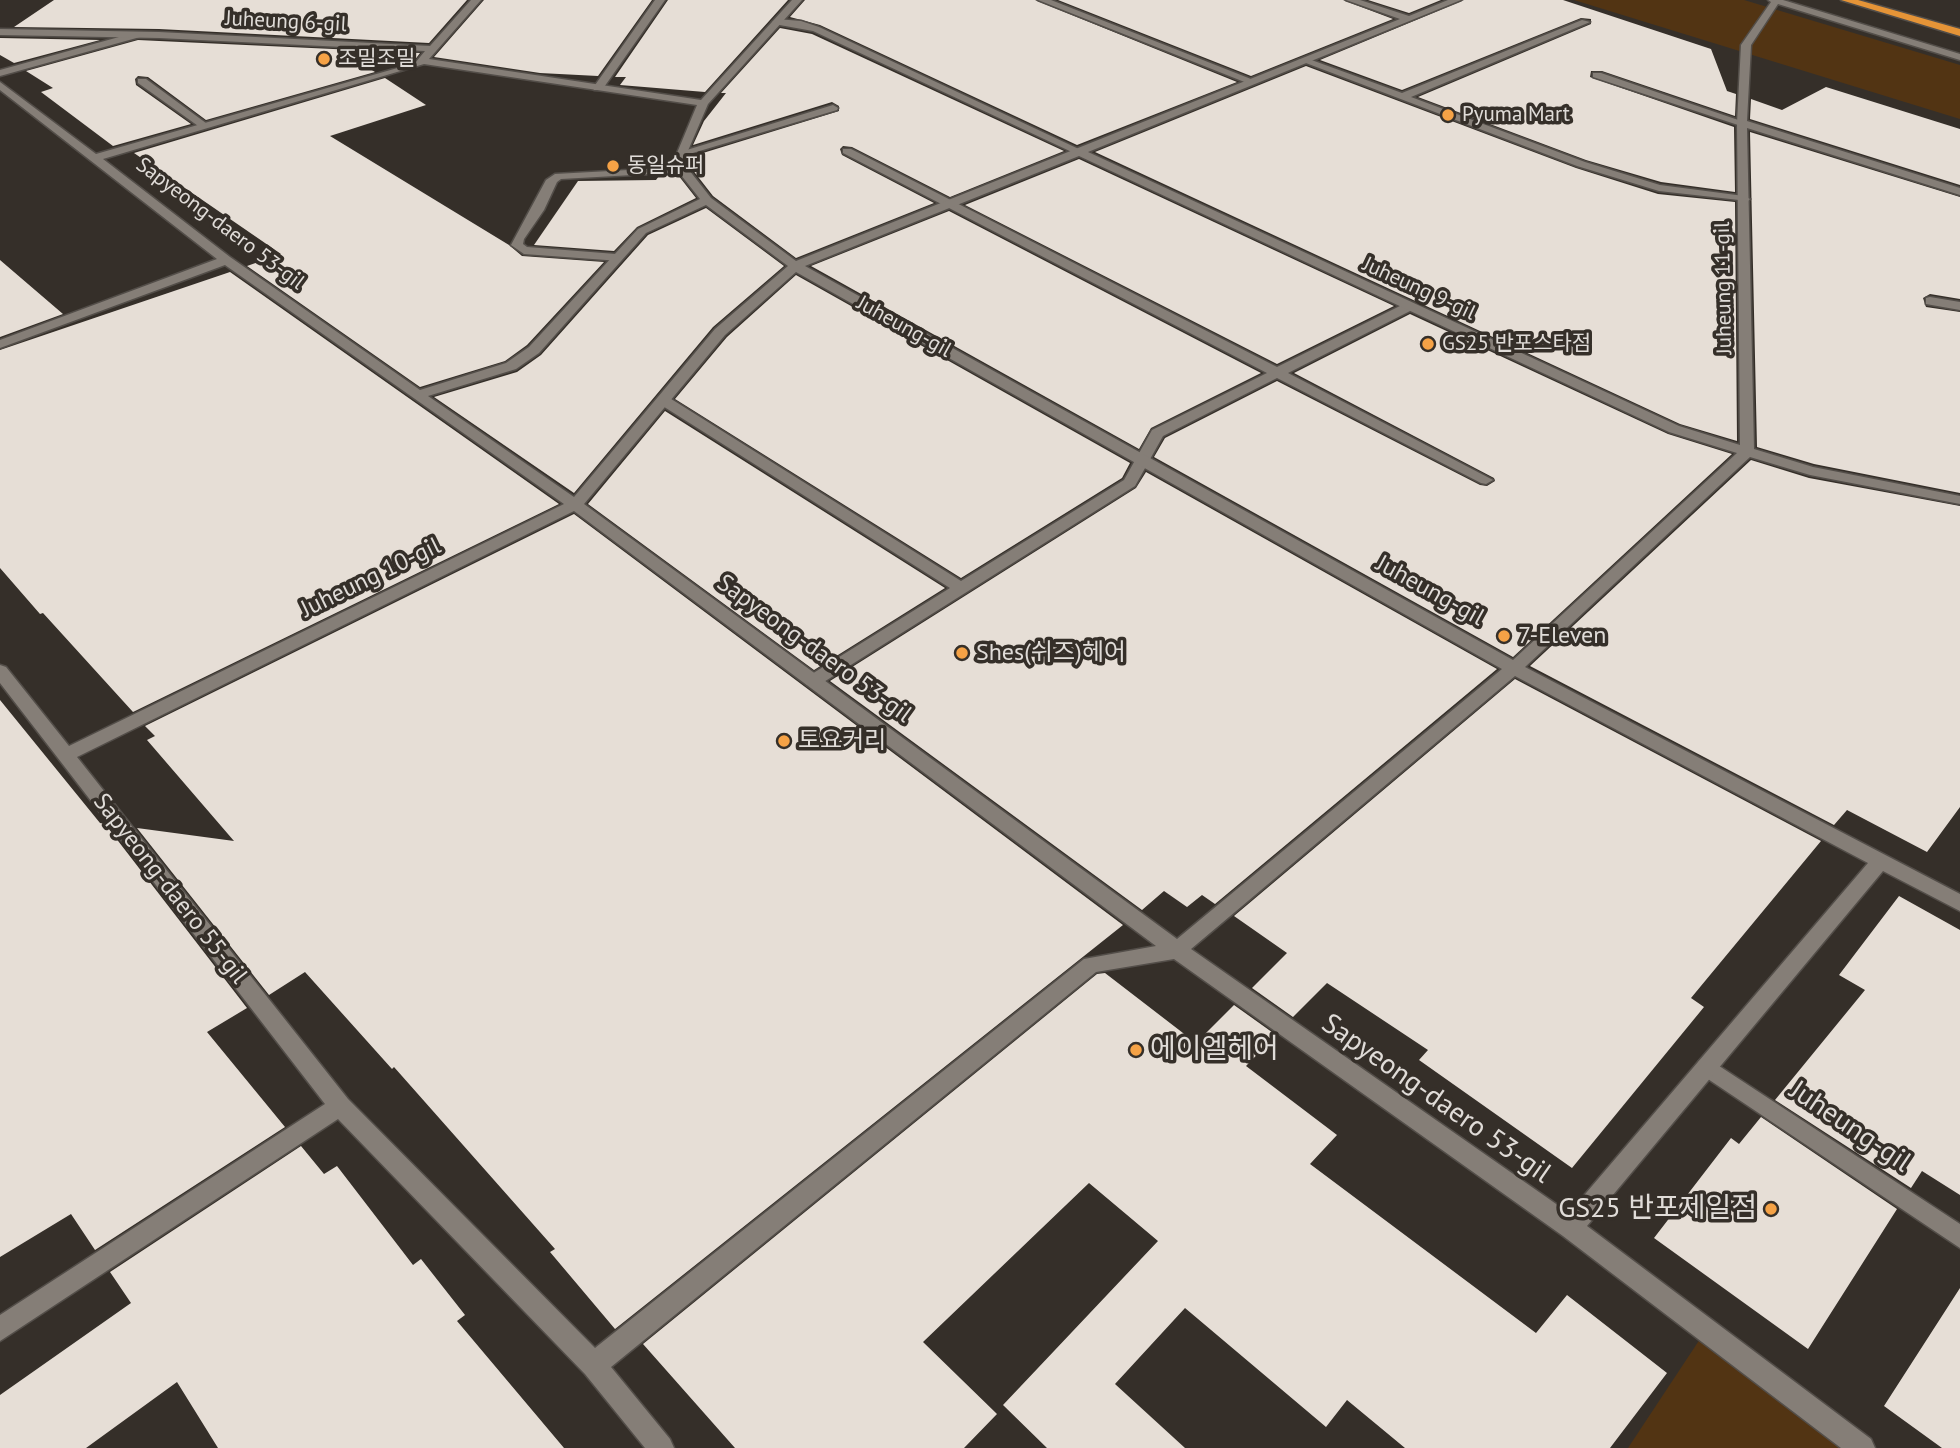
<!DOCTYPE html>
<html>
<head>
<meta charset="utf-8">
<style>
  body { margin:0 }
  canvas { display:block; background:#352f29 }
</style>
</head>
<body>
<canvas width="1960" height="1448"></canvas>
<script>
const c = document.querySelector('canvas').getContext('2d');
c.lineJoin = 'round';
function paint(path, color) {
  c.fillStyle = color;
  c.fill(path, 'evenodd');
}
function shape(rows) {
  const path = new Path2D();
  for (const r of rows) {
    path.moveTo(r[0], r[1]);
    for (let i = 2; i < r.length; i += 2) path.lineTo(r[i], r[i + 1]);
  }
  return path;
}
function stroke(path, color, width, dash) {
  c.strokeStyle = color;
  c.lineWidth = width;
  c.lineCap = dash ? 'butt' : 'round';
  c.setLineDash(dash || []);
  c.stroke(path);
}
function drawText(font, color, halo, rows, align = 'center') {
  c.font = font + ' "PT Sans","Noto Sans KR",sans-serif';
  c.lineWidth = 7;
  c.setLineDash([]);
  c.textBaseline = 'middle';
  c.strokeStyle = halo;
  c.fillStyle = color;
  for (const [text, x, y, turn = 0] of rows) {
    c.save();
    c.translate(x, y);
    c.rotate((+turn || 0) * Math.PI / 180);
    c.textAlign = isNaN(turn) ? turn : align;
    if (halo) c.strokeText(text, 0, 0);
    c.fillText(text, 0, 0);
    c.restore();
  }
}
paint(shape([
  [1574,0,1744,0,1960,65,1960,119],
  [1706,1330,1865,1448,1628,1448]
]), '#523413');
paint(shape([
  [54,0,467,0,429,43,159,29,14,27],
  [484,0,652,0,598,76,540,73,434,57],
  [668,0,788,0,705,92,620,85,626,77,615,77],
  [805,0,1035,0,1237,82,1077,145,820,25,790,17],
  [1058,0,1343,0,1393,19,1251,76],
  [1368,0,1441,0,1409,13],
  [1464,0,1563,0,1711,49,1727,91,1736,94,1735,116,1602,71,1591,71,1590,77,1734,127,1735,192,1661,182,1586,160,1418,97,1591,24,1591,19,1581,18,1402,90,1320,60],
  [780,28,812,34,1064,151,950,197,852,147,843,146,840,149,842,155,934,203,796,258,713,196,692,169,690,157,839,111,839,106,832,102,693,145,704,121,726,93,721,93],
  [0,38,100,40,14,63,0,55],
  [138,40,159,41,420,53,414,61,394,66,364,65,375,72,206,120,148,77,138,76,135,79,136,85,191,124,113,146,41,92,53,88,26,71],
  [1306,66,1576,168,1658,194,1735,202,1737,441,1680,424,1095,152],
  [385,78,426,105,330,136,509,245,522,256,604,262,527,345,505,361,420,387,247,266,281,254,134,153],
  [1826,87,1960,129,1960,185,1750,119,1751,99,1782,110],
  [1750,132,1960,197,1960,299,1930,294,1923,298,1926,307,1960,312,1960,493,1814,464,1757,447],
  [1079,159,1394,306,1277,364,965,205],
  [678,175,696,198,637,227,614,251,534,245,578,181,656,180,659,176],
  [706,208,784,266,713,327,574,493,434,397,517,372,541,355,648,235],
  [949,211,1261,373,1151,428,1139,449,811,266],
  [0,260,63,314,0,337],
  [230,272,559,504,133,712,43,613,40,614,0,568,0,350],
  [796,275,1130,463,1122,478,961,578,675,399,727,337],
  [1410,314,1668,434,1732,454,1513,657,1154,457,1165,438,1277,381,1480,485,1487,486,1495,481,1494,478,1294,373],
  [665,411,945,588,814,670,588,504],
  [1751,460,1809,478,1960,506,1960,807,1927,852,1847,810,1834,825,1530,666],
  [1146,472,1497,669,1215,904,1202,895,1187,907,1164,891,1142,910,830,681,1136,488],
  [574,514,1123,925,615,1329,550,1252,555,1249,394,1067,392,1069,305,972,269,995,137,828,234,841,147,740,155,736,145,726],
  [1515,679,1821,841,1691,998,1704,1007,1572,1168,1419,1060,1428,1050,1327,983,1293,1017,1252,988,1287,953,1234,916],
  [0,700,100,823,105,824,247,1008,207,1032,285,1127,95,1250,71,1214,0,1257],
  [1899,896,1960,930,1960,1195,1922,1171,1911,1188,1775,1100,1865,990,1839,975],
  [1105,973,1196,1043,1234,1005,1276,1035,1246,1066,1337,1135,1310,1164,1536,1333,1567,1295,1667,1373,1610,1448,1405,1448,1347,1400,1326,1427,1185,1308,1115,1384,1185,1448,1047,1448,1003,1405,1158,1241,1089,1183,923,1342,997,1414,964,1448,735,1448,643,1344,1097,974],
  [1761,1117,1897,1209,1808,1349,1654,1238,1731,1138,1739,1144],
  [301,1146,324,1174,337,1166,413,1265,421,1259,465,1315,457,1321,564,1448,218,1448,177,1382,86,1448,0,1448,0,1395,131,1303,110,1272],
  [1960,1288,1960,1448,1942,1448,1884,1406]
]), '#e6ded6');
const lane = shape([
  [655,0,665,0,602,90,594,90,593,88,655,0],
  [1038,0,1051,0,1256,81,1247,83,1038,0],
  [777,19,801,21,819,27,1083,151,1074,153,813,31,774,24,772,22,777,19],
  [1582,20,1590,22,1411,97,1585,162,1660,185,1744,196,1750,199,1748,201,1659,191,1577,166,1298,60,1306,58,1402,93,1582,20],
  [137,32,142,35,140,37,0,76,0,70,137,32],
  [1593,73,1601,73,1747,123,1738,125,1593,77,1593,73],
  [138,79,146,79,210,126,201,128,138,83,138,79],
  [833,105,838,108,837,110,686,155,677,153,833,105],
  [843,149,851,149,1277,367,1406,303,1414,303,1414,309,1288,373,1493,480,1486,484,1481,483,1277,378,1163,436,1135,486,819,685,807,685,804,681,807,677,950,588,658,403,658,397,668,397,961,581,1124,480,1152,430,1267,373,843,153,843,149],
  [683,167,689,170,687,172,561,179,557,182,544,210,524,239,523,244,527,247,616,254,620,255,620,261,524,254,511,245,546,180,555,174,683,167],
  [1930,297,1960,302,1960,310,1926,304,1926,298,1930,297],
  [1707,1058,1960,1224,1960,1248,1699,1073,1696,1067,1699,1061,1707,1058]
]);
const street = shape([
  [471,0,481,0,429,59,701,100,792,0,802,0,708,104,687,153,689,170,711,198,796,261,1400,19,1346,0,1360,0,1409,16,1448,0,1461,0,1088,152,1679,426,1740,445,1737,123,1741,45,1771,2,1768,0,1783,0,1960,54,1960,60,1778,4,1751,45,1747,121,1960,188,1960,195,1747,128,1754,449,1813,467,1960,496,1960,504,1810,475,1750,457,1525,667,1960,894,1960,911,1883,871,1587,1226,1871,1439,1875,1448,1841,1448,1563,1236,1174,959,1096,972,611,1367,670,1439,674,1448,645,1448,585,1374,338,1119,0,1341,0,1315,325,1104,0,683,0,665,6,667,69,746,564,504,225,265,0,348,0,340,217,259,0,90,0,82,96,154,415,63,425,51,159,38,0,35,0,29,159,32,430,46,471,0],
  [424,64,697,105,677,153,677,170,700,199,638,229,529,347,506,363,420,390,230,257,103,159,424,64],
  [1079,156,1669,432,1737,453,1513,660,805,266,1079,156],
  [706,205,788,266,715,329,574,497,428,396,516,369,539,353,646,233,706,205],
  [796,272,1502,669,1177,939,584,504,725,335,796,272],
  [574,511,1156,946,1084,959,595,1348,348,1099,77,757,574,511],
  [1515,676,1868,863,1569,1213,1191,949,1515,676]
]);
const highway = shape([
  [1841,0,1858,0,1960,29,1960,36,1841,0]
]);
stroke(lane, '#534e49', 3);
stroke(street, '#534e49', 3);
stroke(highway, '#534e49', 3);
paint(lane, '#857e77');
paint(street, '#857e77');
paint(highway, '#e59437');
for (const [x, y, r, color] of [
  [324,59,7,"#f5a246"],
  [1448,115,7,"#f5a246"],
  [613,166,7,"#f5a246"],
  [1428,344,7,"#f5a246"],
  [1504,636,7,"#f5a246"],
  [962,653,7,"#f5a246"],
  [784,741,7,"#f5a246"],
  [1136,1050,7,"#f5a246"],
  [1771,1209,7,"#f5a246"]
]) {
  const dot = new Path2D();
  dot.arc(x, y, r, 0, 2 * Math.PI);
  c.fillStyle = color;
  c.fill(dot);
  stroke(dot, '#352f29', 2.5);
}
drawText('21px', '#e0dcd8', '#352f29', [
  ["Juheung 6-gil",286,22,3],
  ["Sapyeong-daero 53-gil",220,224,37],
  ["Juheung 11-gil",1724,288,-91],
  ["Juheung 9-gil",1419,289,25],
  ["Juheung-gil",904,327,29]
]);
drawText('21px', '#e0dcd8', '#352f29', [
  ["조밀조밀",338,59],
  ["Pyuma Mart",1462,115],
  ["동일슈퍼",627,166],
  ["GS25 반포스타점",1442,344]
], 'left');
drawText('24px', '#e0dcd8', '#352f29', [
  ["Juheung 10-gil",371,578,-26],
  ["Juheung-gil",1430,591,29],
  ["Sapyeong-daero 53-gil",814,649,36],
  ["Sapyeong-daero 55-gil",170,889,52]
]);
drawText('24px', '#e0dcd8', '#352f29', [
  ["7-Eleven",1518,636],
  ["Shes(쉬즈)헤어",976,653],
  ["토요커리",798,741]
], 'left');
drawText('28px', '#e0dcd8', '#352f29', [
  ["에이엘헤어",1150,1050],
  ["GS25 반포제일점",1757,1209,"right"]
], 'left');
drawText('28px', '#e0dcd8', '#352f29', [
  ["Sapyeong-daero 53-gil",1436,1099,35],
  ["Juheung-gil",1850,1127,34]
]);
</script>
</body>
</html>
